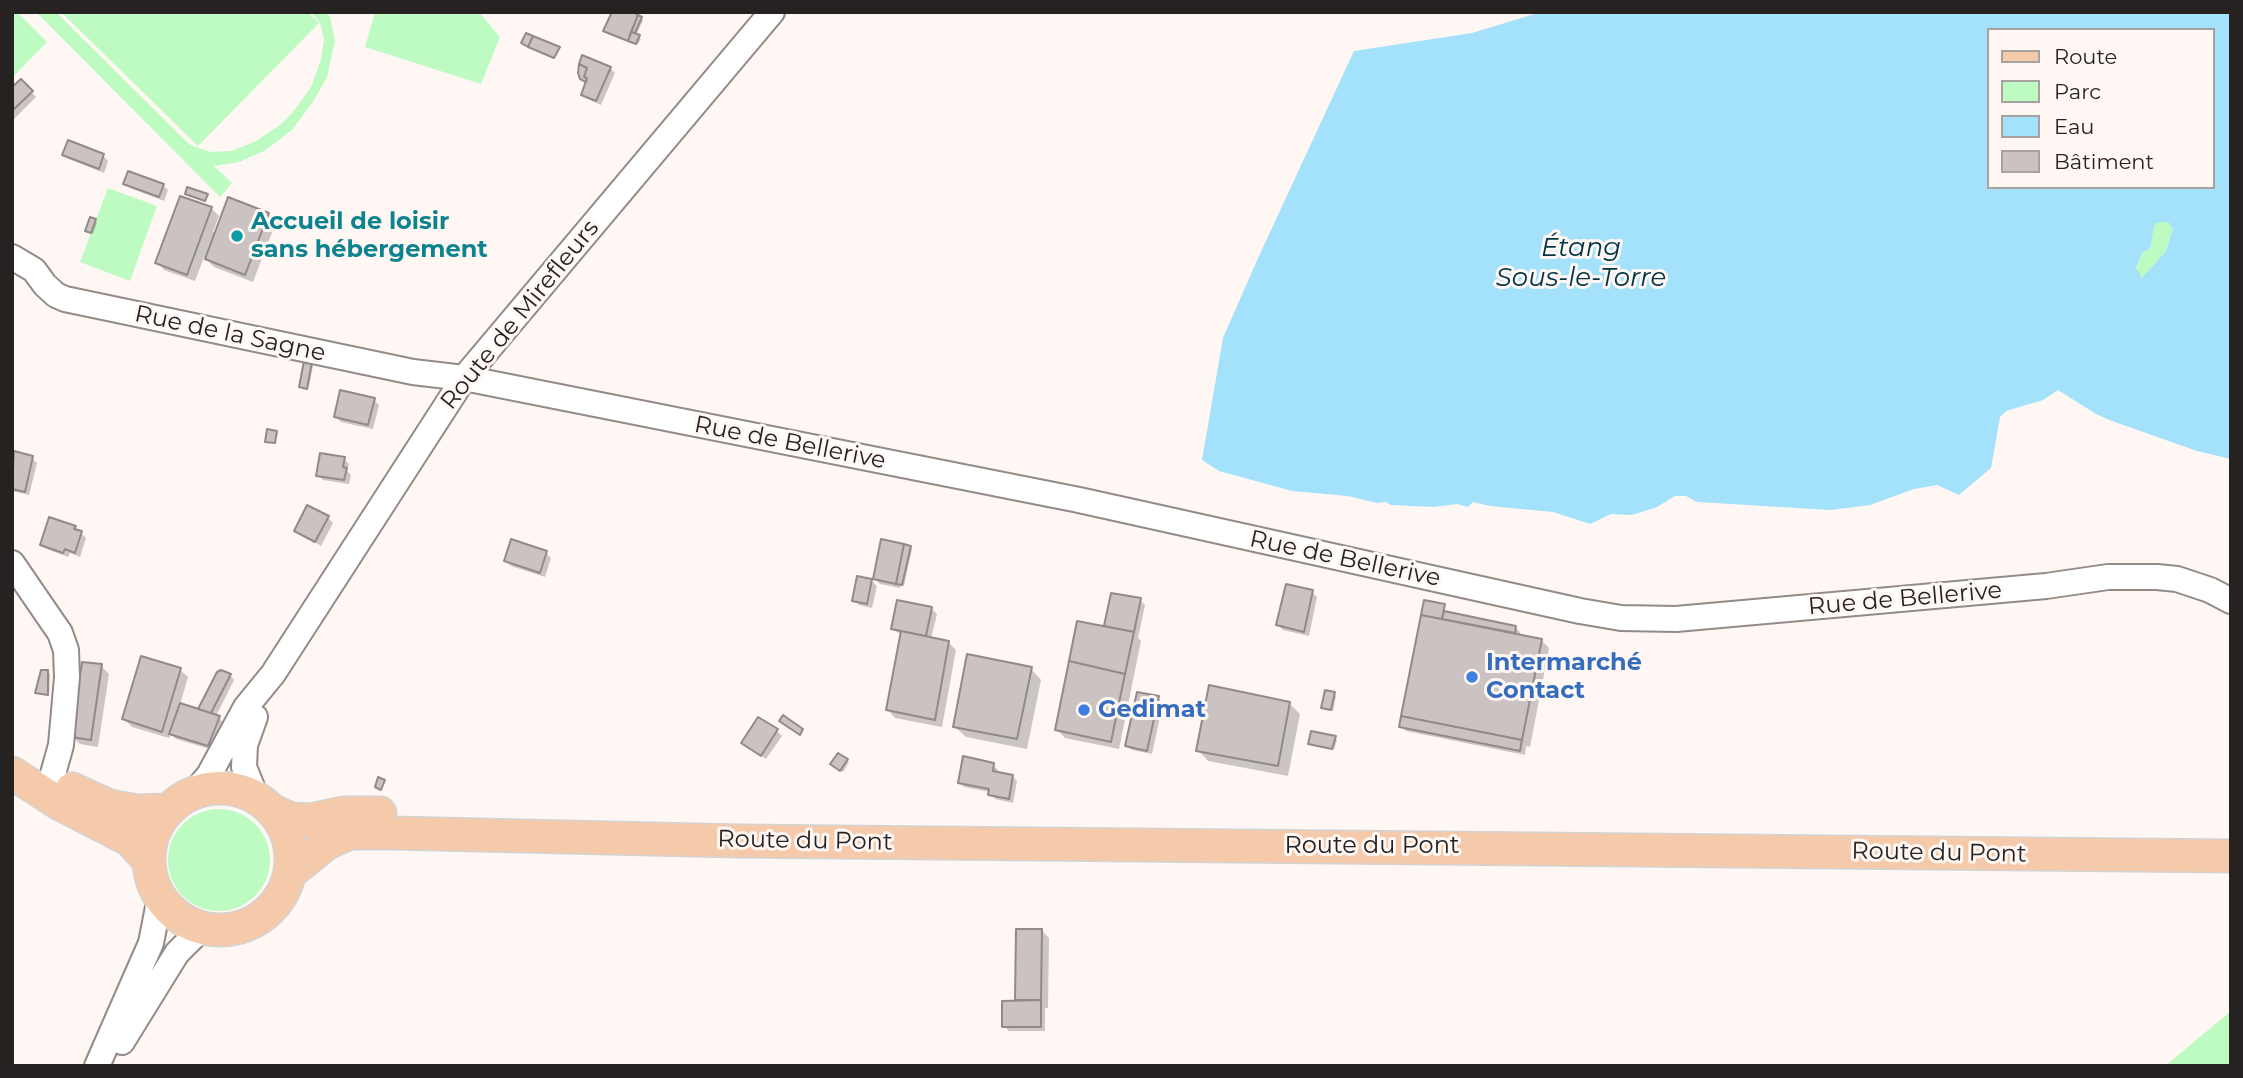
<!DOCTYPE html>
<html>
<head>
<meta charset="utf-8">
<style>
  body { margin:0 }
  #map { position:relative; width:2243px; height:1078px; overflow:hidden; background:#fef7f4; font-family:Montserrat,sans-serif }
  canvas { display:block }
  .frame { position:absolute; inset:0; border:14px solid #252221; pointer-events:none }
  .legend { position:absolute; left:1987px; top:28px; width:228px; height:161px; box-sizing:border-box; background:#fef7f4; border:2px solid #a7a2a0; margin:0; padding:9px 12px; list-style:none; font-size:21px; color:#252221 }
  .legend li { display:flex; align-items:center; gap:14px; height:35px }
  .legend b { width:35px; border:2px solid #a7a2a0 }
</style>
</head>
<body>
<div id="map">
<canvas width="2243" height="1078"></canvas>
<div class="frame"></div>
<ul class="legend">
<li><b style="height:9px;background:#f5caaa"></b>Route</li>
<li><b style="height:19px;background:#befbc2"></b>Parc</li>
<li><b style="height:19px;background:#a4e1fa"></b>Eau</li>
<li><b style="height:19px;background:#cbc3c1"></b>Bâtiment</li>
</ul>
</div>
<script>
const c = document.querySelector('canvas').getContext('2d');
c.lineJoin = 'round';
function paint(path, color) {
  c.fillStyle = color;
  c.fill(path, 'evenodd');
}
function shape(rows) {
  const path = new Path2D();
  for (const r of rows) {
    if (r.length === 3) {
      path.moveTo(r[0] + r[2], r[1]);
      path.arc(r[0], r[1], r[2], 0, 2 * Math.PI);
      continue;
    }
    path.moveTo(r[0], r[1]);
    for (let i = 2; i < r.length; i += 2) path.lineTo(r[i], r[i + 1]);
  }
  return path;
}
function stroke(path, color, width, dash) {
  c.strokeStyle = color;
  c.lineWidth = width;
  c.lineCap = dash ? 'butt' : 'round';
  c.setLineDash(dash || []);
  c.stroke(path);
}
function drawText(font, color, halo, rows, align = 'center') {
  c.font = font + ' Montserrat,sans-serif';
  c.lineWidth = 6;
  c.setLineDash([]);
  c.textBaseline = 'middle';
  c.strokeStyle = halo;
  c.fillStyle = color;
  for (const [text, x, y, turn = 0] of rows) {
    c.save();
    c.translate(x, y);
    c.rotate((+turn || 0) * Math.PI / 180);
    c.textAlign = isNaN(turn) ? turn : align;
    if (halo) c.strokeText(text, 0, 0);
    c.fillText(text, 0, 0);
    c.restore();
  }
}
paint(shape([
  [12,12,17,12,47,42,12,78],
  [36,12,56,12,190,145,211,152,231,151,256,141,280,125,293,112,311,87,321,60,324,39,320,23,311,12,325,12,330,17,335,41,327,77,314,100,293,129,266,150,239,162,214,166,232,183,220,197],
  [61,12,308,12,319,23,198,146],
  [375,12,479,12,500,37,481,84,365,47],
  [108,188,157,206,130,281,80,262],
  [2155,222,2168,222,2173,229,2166,251,2142,279,2136,269,2142,253,2150,248],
  [219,860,51],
  [2231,1011,2231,1066,2165,1066]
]), '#befbc2');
paint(shape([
  [1541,12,2231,12,2231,459,2197,451,2112,421,2096,414,2058,390,2043,400,2006,411,2000,417,1991,468,1959,495,1937,485,1914,489,1870,505,1830,510,1697,502,1686,496,1675,496,1657,507,1632,515,1611,514,1590,524,1553,512,1490,506,1473,502,1468,507,1457,504,1434,507,1391,505,1386,502,1377,503,1348,496,1292,491,1219,471,1202,460,1223,338,1259,256,1354,51,1472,33],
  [1989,30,2213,30,2213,187,1989,187],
  [2168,222,2173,229,2166,251,2142,278,2136,268,2142,253,2150,248,2155,223]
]), '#a4e1fa');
paint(shape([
  [641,18,643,20,636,36,641,39,638,44,610,35,605,31],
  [610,68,615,73,601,105,588,99,583,94,587,83,581,78],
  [21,81,36,97,12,121,12,90],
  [69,142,103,156,108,161,104,173,69,159,64,155],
  [125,183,163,185,168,190,164,201,130,188],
  [211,208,219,216,213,232,216,233,268,214,276,222,253,282,214,267,204,257,195,281,164,270,157,262],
  [95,221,97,223,93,234,87,230],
  [311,364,313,366,308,390,303,389,301,387],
  [374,400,379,405,373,429,341,422,336,417],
  [15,454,32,458,37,463,29,495,12,491,12,466],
  [344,459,349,464,347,471,351,475,349,484,323,480,318,475],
  [328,518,333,523,321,546,296,531],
  [75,527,86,538,80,557,70,553,68,557,47,549,42,544],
  [910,547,912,549,904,586,901,585,900,588,880,584,875,579],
  [546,553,551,558,545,577,511,566,506,561],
  [872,581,877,586,872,608,859,605,854,600],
  [1312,592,1317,597,1309,636,1283,630,1278,625],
  [1113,595,1140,600,1145,605,1138,638,1141,641,1119,749,1065,738,1057,730,1106,628],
  [1425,602,1444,606,1445,613,1515,627,1520,632,1520,636,1541,640,1549,648,1530,747,1526,746,1525,755,1406,731,1401,726],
  [932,609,937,614,931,639,948,642,956,650,942,727,895,718,888,710,902,635,892,629],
  [101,666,109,674,98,747,80,744,73,737],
  [1031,669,1041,680,1027,749,966,737,955,727],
  [180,670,188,677,180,705,199,711,230,675,234,680,216,716,223,722,213,750,176,739,171,734,169,738,132,727,124,719],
  [48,672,50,674,49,696,39,694,37,692],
  [1334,694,1336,696,1333,711,1325,709,1323,707],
  [1158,698,1163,703,1152,754,1132,750,1127,746],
  [1289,703,1300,714,1288,776,1208,761,1198,750],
  [777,731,782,736,766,759,743,743],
  [1335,738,1337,740,1334,750,1310,744],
  [847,760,849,762,843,772,834,766],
  [993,765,998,770,997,774,1012,776,1017,781,1013,803,995,799,990,792,964,787,959,782],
  [1041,930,1049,938,1048,1008,1045,1008,1045,1031,1009,1031,1004,1026,1019,1002,1016,1000]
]), '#0003');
const building = shape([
  [612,12,633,12,638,15,628,41,603,31,612,12],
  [638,15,642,17,635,33,631,32,638,15],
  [631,32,640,35,636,44,628,41,631,32],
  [526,33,533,36,528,47,521,43,526,33],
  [533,36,560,47,554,58,528,47,533,36],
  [582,55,611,67,596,101,581,95,587,78,584,77,587,68,579,64,582,55],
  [579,64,587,68,584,77,587,78,586,82,580,79,578,73,579,64],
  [21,79,33,91,12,111,12,87,21,79],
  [68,140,104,154,99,169,62,155,68,140],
  [128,171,164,184,159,197,123,184,128,171],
  [187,187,208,194,205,201,185,194,187,187],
  [180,196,212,207,187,275,155,263,180,196],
  [228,197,269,213,245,275,205,259,228,197],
  [90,217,96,219,91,233,85,231,90,217],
  [304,361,312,362,307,389,299,387,304,361],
  [340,390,375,398,368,425,334,417,340,390],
  [267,429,277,431,275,443,265,442,267,429],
  [14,451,33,456,25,492,12,489,14,451],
  [320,453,345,457,343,467,347,468,344,480,316,476,320,453],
  [307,505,329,516,315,542,294,531,307,505],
  [49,517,76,526,74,529,82,531,75,553,65,549,63,553,40,545,49,517],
  [511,539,547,551,540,573,504,561,511,539],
  [881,539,904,544,896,584,873,579,881,539],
  [904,544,911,546,902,585,896,584,904,544],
  [857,576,872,579,867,604,852,601,857,576],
  [1286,584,1313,590,1304,632,1276,625,1286,584],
  [1111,593,1141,598,1134,632,1104,626,1111,593],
  [897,600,932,607,926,636,891,629,897,600],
  [1424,600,1445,604,1442,619,1421,615,1424,600],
  [1444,611,1516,626,1515,633,1442,619,1444,611],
  [1421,615,1542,639,1522,740,1401,716,1421,615],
  [1077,621,1134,632,1125,674,1069,661,1077,621],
  [901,631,949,641,935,720,886,710,901,631],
  [967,654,1032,667,1017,739,953,727,967,654],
  [141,656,181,668,162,732,122,719,141,656],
  [1069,661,1125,674,1111,742,1055,730,1069,661],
  [82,662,102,664,91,740,71,737,82,662],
  [41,670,48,670,48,695,35,693,41,670],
  [221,670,231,674,211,713,198,709,217,672,221,670],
  [1209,685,1290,702,1278,766,1196,751,1209,685],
  [1325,690,1335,692,1331,710,1321,708,1325,690],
  [1137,692,1159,696,1147,751,1125,746,1137,692],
  [180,703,220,716,208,746,169,734,180,703],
  [783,715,803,729,800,735,779,721,783,715],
  [1401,716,1522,740,1520,751,1399,727,1401,716],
  [758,717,778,729,761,756,741,743,758,717],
  [1311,731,1336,736,1332,749,1308,744,1311,731],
  [838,753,848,759,840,771,830,764,838,753],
  [963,756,994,763,993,771,1013,775,1009,799,988,795,989,789,958,783,963,756],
  [378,777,385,780,381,790,375,787,378,777],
  [1016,929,1042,929,1041,1000,1015,1000,1016,929],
  [1041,1000,1041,1027,1002,1027,1002,1001,1041,1000]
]);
paint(building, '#cbc3c1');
stroke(building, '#918a87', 2);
const minor = shape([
  [12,257,34,270,45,285,56,295,65,299,413,372,464,378,1079,500,1580,611,1621,618,1676,619,2046,586,2108,577,2157,577,2177,579,2210,590,2231,601],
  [12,563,60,633,66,650,67,677,61,745,51,781],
  [255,717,245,745,244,767,256,797],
  [194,793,209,775,246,707,273,674,464,378,772,12],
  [122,1042,177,953,202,928],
  [97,1066,151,943,160,897]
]);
const major = shape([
  [12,773,60,804,130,840,149,861],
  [220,859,71],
  [72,789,109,806,137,811,168,810],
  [273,811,291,819,310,820,343,813,380,813],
  [291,872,327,843,350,833,393,833,739,841,2231,856]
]);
stroke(minor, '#928b88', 28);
stroke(major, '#d3d3d3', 35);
stroke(minor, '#fff', 24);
stroke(major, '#f5caaa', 32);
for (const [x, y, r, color] of [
  [237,236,7,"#0f9aa8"],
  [1472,677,7,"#3f7fe0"],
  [1084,710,7,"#3f7fe0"]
]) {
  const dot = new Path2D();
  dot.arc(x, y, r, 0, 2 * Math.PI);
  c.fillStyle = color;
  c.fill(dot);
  stroke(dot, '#fef7f4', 2.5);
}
drawText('bold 24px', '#0d838f', '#fef7f4', [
  ["Accueil de loisir",251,222],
  ["sans hébergement",251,250]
], 'left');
drawText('24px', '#252221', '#fef7f4', [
  ["Route de Mirefleurs",520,315,-51],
  ["Rue de la Sagne",230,334,12],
  ["Rue de Bellerive",790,443,11],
  ["Rue de Bellerive",1345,559,12],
  ["Rue de Bellerive",1905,599,-5],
  ["Route du Pont",805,841,1],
  ["Route du Pont",1372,846],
  ["Route du Pont",1939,853,1]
]);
drawText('bold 24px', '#366cbe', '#fef7f4', [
  ["Intermarché",1486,663],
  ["Contact",1486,691],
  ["Gedimat",1098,710]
], 'left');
drawText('italic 26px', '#003444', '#fef7f4', [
  ["Étang",1581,248],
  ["Sous-le-Torre",1581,278]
]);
</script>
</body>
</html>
